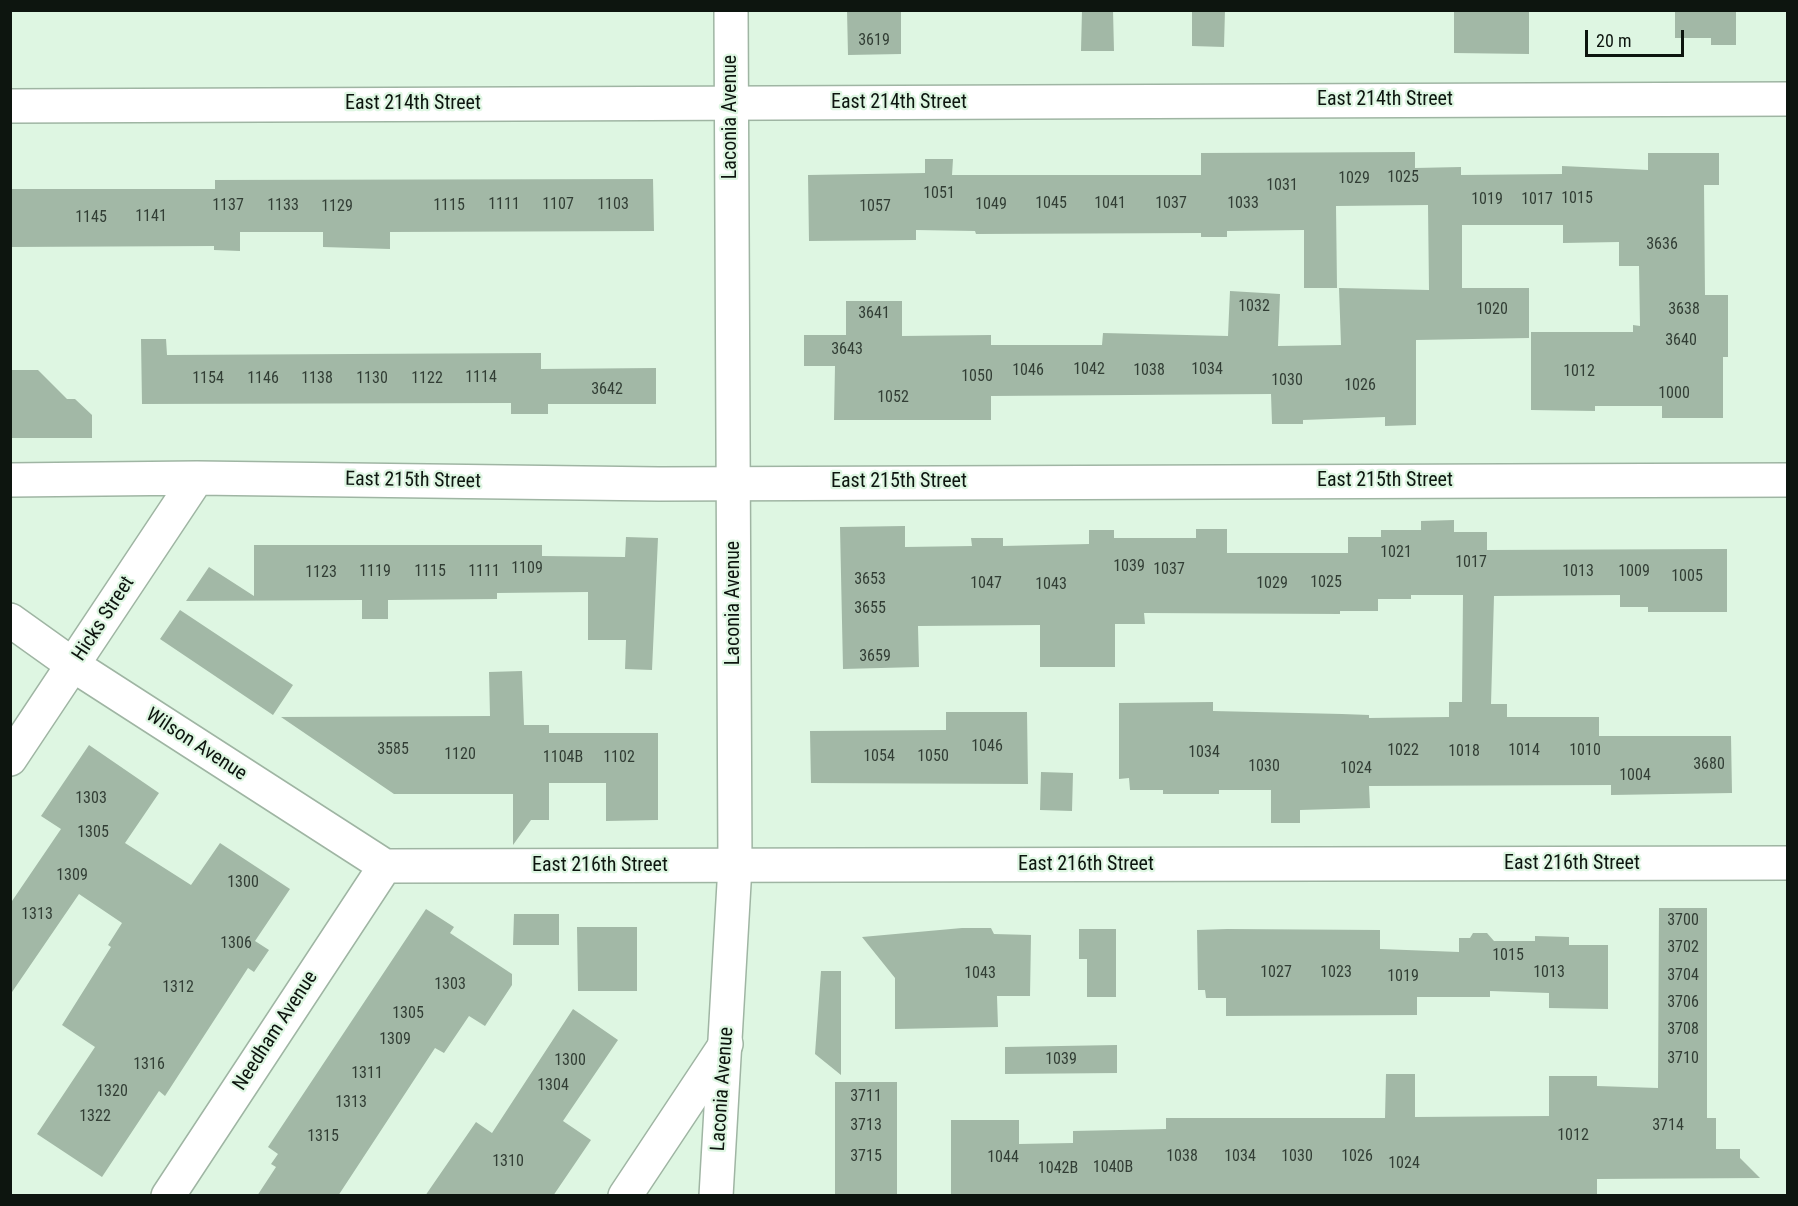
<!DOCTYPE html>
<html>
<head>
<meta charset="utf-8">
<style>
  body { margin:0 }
  #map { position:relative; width:1798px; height:1206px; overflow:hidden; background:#def6e2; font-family:"Roboto Condensed",sans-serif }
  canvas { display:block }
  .frame { position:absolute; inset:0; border:12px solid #0d150f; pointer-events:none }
  .scale { position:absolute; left:1585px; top:30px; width:99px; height:27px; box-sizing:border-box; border:3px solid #0d150f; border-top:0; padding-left:8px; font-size:18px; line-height:21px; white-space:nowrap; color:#0d150f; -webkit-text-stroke:4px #def6e2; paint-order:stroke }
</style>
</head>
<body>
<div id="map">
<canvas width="1798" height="1206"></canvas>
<div class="frame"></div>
<div class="scale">20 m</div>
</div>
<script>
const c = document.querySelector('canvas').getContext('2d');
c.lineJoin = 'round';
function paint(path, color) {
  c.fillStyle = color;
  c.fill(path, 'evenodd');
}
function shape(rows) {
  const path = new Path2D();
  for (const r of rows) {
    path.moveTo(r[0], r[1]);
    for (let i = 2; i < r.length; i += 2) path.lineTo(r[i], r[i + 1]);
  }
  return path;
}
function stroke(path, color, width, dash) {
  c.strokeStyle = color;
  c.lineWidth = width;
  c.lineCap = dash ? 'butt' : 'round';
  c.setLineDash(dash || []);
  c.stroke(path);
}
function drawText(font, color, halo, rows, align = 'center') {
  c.font = font + ' "Roboto Condensed",sans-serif';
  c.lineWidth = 4.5;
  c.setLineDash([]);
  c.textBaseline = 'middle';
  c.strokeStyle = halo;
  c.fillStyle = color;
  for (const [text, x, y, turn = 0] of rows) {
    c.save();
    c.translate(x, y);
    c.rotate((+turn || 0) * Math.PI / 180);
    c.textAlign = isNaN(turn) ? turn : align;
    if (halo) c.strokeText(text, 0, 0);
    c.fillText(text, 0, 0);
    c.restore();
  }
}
paint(shape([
  [847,10,901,10,901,54,848,55],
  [1082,10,1113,10,1114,51,1081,51],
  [1192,10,1225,10,1224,47,1192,46],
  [1454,10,1529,10,1529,54,1454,53],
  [1675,10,1736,10,1736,45,1711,45,1711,38,1675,38],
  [1415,152,1415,168,1461,167,1461,175,1562,174,1562,166,1648,170,1648,153,1719,153,1719,185,1704,185,1705,295,1728,295,1728,357,1723,357,1723,418,1662,418,1662,406,1595,406,1595,411,1531,410,1531,332,1633,332,1633,325,1640,326,1639,266,1619,266,1619,242,1563,243,1563,225,1462,225,1462,288,1529,288,1529,338,1416,340,1416,425,1385,426,1385,417,1303,420,1303,424,1272,424,1271,394,991,396,991,420,834,420,835,366,804,366,804,335,846,335,846,301,902,301,902,336,991,335,991,345,1102,345,1103,333,1228,336,1230,291,1280,294,1278,346,1341,345,1339,288,1429,290,1428,205,1336,206,1337,288,1304,288,1304,230,1227,231,1227,237,1201,237,1201,233,976,234,975,231,916,230,916,240,809,241,808,175,925,173,925,159,953,159,952,175,1201,175,1201,153],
  [653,179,654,231,390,232,390,249,323,247,323,232,240,232,240,251,214,250,214,246,10,247,10,189,215,189,215,180],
  [141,339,166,339,167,355,541,353,541,369,656,368,656,404,548,404,548,414,511,414,511,403,142,404],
  [10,370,38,370,67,399,75,399,92,415,92,438,10,438],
  [1454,520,1454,532,1487,532,1487,550,1727,549,1727,612,1648,612,1648,607,1620,607,1620,595,1494,596,1491,704,1507,704,1507,717,1599,717,1599,736,1731,736,1732,793,1611,795,1611,785,1369,786,1370,808,1300,810,1300,823,1271,823,1271,790,1219,790,1219,794,1163,794,1163,790,1130,790,1129,778,1119,779,1119,703,1213,702,1213,711,1342,714,1369,715,1369,718,1449,717,1449,702,1462,702,1463,595,1411,595,1411,599,1378,599,1378,611,1340,611,1340,614,1144,613,1145,624,1115,624,1115,667,1040,667,1040,625,918,626,919,667,843,669,840,527,905,526,905,547,972,546,971,538,1003,538,1003,546,1089,544,1089,530,1114,530,1114,538,1196,538,1196,529,1227,529,1227,553,1348,553,1348,537,1381,537,1381,530,1421,530,1421,521],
  [626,537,658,538,652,670,625,669,626,640,588,640,588,592,497,593,497,599,388,600,388,619,362,619,362,600,186,601,209,567,254,596,254,545,542,545,542,556,625,557],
  [180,610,293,685,273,715,160,639],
  [522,671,524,725,549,725,549,733,658,733,658,820,606,821,606,783,549,783,549,820,531,820,513,845,513,794,394,794,281,717,490,716,489,672],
  [946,712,1027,712,1028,784,811,783,810,731,946,730],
  [89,745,159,793,125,843,191,885,220,843,290,889,255,941,269,950,254,972,248,968,165,1096,159,1091,102,1177,37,1134,95,1047,62,1025,111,947,108,945,122,923,79,894,10,995,10,904,61,829,41,816],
  [1041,772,1073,773,1072,811,1040,810],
  [1659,908,1707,908,1707,1118,1716,1118,1716,1149,1740,1149,1740,1158,1760,1178,1597,1179,1597,1196,951,1196,951,1120,1019,1120,1019,1144,1073,1143,1073,1131,1166,1129,1166,1118,1385,1118,1386,1074,1415,1074,1415,1117,1549,1116,1549,1076,1597,1076,1597,1086,1658,1088],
  [426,909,454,927,450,933,512,974,512,985,485,1026,469,1016,444,1053,435,1048,338,1196,257,1196,276,1167,271,1164,278,1154,268,1147],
  [514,914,559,914,559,945,513,945],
  [577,927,637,927,637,991,578,991],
  [962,928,991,928,994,934,1031,935,1030,996,997,996,998,1027,895,1029,895,978,862,937],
  [1079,929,1116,929,1116,997,1087,997,1087,959,1079,959],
  [1227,929,1380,930,1380,949,1459,952,1459,938,1470,938,1473,933,1487,933,1494,941,1535,941,1535,936,1569,937,1569,945,1608,945,1608,1009,1549,1008,1549,993,1490,991,1490,997,1417,997,1417,1015,1226,1016,1226,998,1206,998,1205,990,1198,990,1197,930],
  [821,971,841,971,841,1075,815,1054],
  [573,1009,618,1040,563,1121,591,1140,553,1196,425,1196,476,1122,492,1133],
  [1117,1045,1117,1073,1005,1074,1005,1047],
  [835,1082,897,1082,897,1196,835,1196]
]), '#a2b8a6');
const minor = shape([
  [10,106,1788,99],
  [10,480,197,478,659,484,1788,480],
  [10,620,73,665,385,866],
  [10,759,197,478],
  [385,866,1788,863],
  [168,1196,385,866],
  [625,1196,726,1044]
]);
const tertiary = shape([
  [716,1196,735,866,731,10]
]);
stroke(minor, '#9fb5a3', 36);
stroke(tertiary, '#9fb5a3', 36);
stroke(minor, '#fff', 33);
stroke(tertiary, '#fff', 33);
drawText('16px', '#323e35', null, [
  ["3619",874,41],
  ["1025",1403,178],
  ["1029",1354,179],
  ["1031",1282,186],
  ["1051",939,194],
  ["1015",1577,199],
  ["1019",1487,200],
  ["1017",1537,200],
  ["1045",1051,204],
  ["1041",1110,204],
  ["1037",1171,204],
  ["1033",1243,204],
  ["1111",504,205],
  ["1107",558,205],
  ["1103",613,205],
  ["1049",991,205],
  ["1137",228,206],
  ["1133",283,206],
  ["1115",449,206],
  ["1129",337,207],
  ["1057",875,207],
  ["1141",151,217],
  ["1145",91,218],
  ["3636",1662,245],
  ["1032",1254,307],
  ["1020",1492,310],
  ["3638",1684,310],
  ["3641",874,314],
  ["3640",1681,341],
  ["3643",847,350],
  ["1042",1089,370],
  ["1034",1207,370],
  ["1046",1028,371],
  ["1038",1149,371],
  ["1012",1579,372],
  ["1050",977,377],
  ["1114",481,378],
  ["1154",208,379],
  ["1146",263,379],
  ["1138",317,379],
  ["1130",372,379],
  ["1122",427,379],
  ["1030",1287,381],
  ["1026",1360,386],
  ["3642",607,390],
  ["1000",1674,394],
  ["1052",893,398],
  ["1021",1396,553],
  ["1017",1471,563],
  ["1039",1129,567],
  ["1109",527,569],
  ["1037",1169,570],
  ["1119",375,572],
  ["1115",430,572],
  ["1111",484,572],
  ["1013",1578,572],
  ["1009",1634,572],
  ["1123",321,573],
  ["1005",1687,577],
  ["3653",870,580],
  ["1025",1326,583],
  ["1047",986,584],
  ["1029",1272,584],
  ["1043",1051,585],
  ["3655",870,609],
  ["3659",875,657],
  ["1046",987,747],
  ["3585",393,750],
  ["1022",1403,751],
  ["1014",1524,751],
  ["1010",1585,751],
  ["1018",1464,752],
  ["1034",1204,753],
  ["1120",460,755],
  ["1054",879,757],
  ["1050",933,757],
  ["1104B",563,758],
  ["1102",619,758],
  ["3680",1709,765],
  ["1030",1264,767],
  ["1024",1356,769],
  ["1004",1635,776],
  ["1303",91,799],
  ["1305",93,833],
  ["1309",72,876],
  ["1300",243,883],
  ["1313",37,915],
  ["3700",1683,921],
  ["1306",236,944],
  ["3702",1683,948],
  ["1015",1508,956],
  ["1027",1276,973],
  ["1023",1336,973],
  ["1013",1549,973],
  ["1043",980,974],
  ["3704",1683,976],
  ["1019",1403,977],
  ["1303",450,985],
  ["1312",178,988],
  ["3706",1683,1003],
  ["1305",408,1014],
  ["3708",1683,1030],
  ["1309",395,1040],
  ["3710",1683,1059],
  ["1039",1061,1060],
  ["1300",570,1061],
  ["1316",149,1065],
  ["1311",367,1074],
  ["1304",553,1086],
  ["1320",112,1092],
  ["3711",866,1097],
  ["1313",351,1103],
  ["1322",95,1117],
  ["3713",866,1126],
  ["3714",1668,1126],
  ["1012",1573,1136],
  ["1315",323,1137],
  ["3715",866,1157],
  ["1038",1182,1157],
  ["1034",1240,1157],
  ["1030",1297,1157],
  ["1026",1357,1157],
  ["1044",1003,1158],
  ["1310",508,1162],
  ["1024",1404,1164],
  ["1040B",1113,1168],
  ["1042B",1058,1169]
]);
drawText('20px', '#0d150f', '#def6e2', [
  ["East 214th Street",1385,100],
  ["East 214th Street",899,103],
  ["East 214th Street",413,104],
  ["Laconia Avenue",731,117,-90],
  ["East 215th Street",413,481,1],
  ["East 215th Street",1385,481],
  ["East 215th Street",899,482],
  ["Laconia Avenue",734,603,-90],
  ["Hicks Street",104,619,-57],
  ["Wilson Avenue",196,745,33],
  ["East 216th Street",1572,864],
  ["East 216th Street",1086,865],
  ["East 216th Street",600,866],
  ["Needham Avenue",276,1031,-57],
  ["Laconia Avenue",723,1089,-86]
]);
</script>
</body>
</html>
